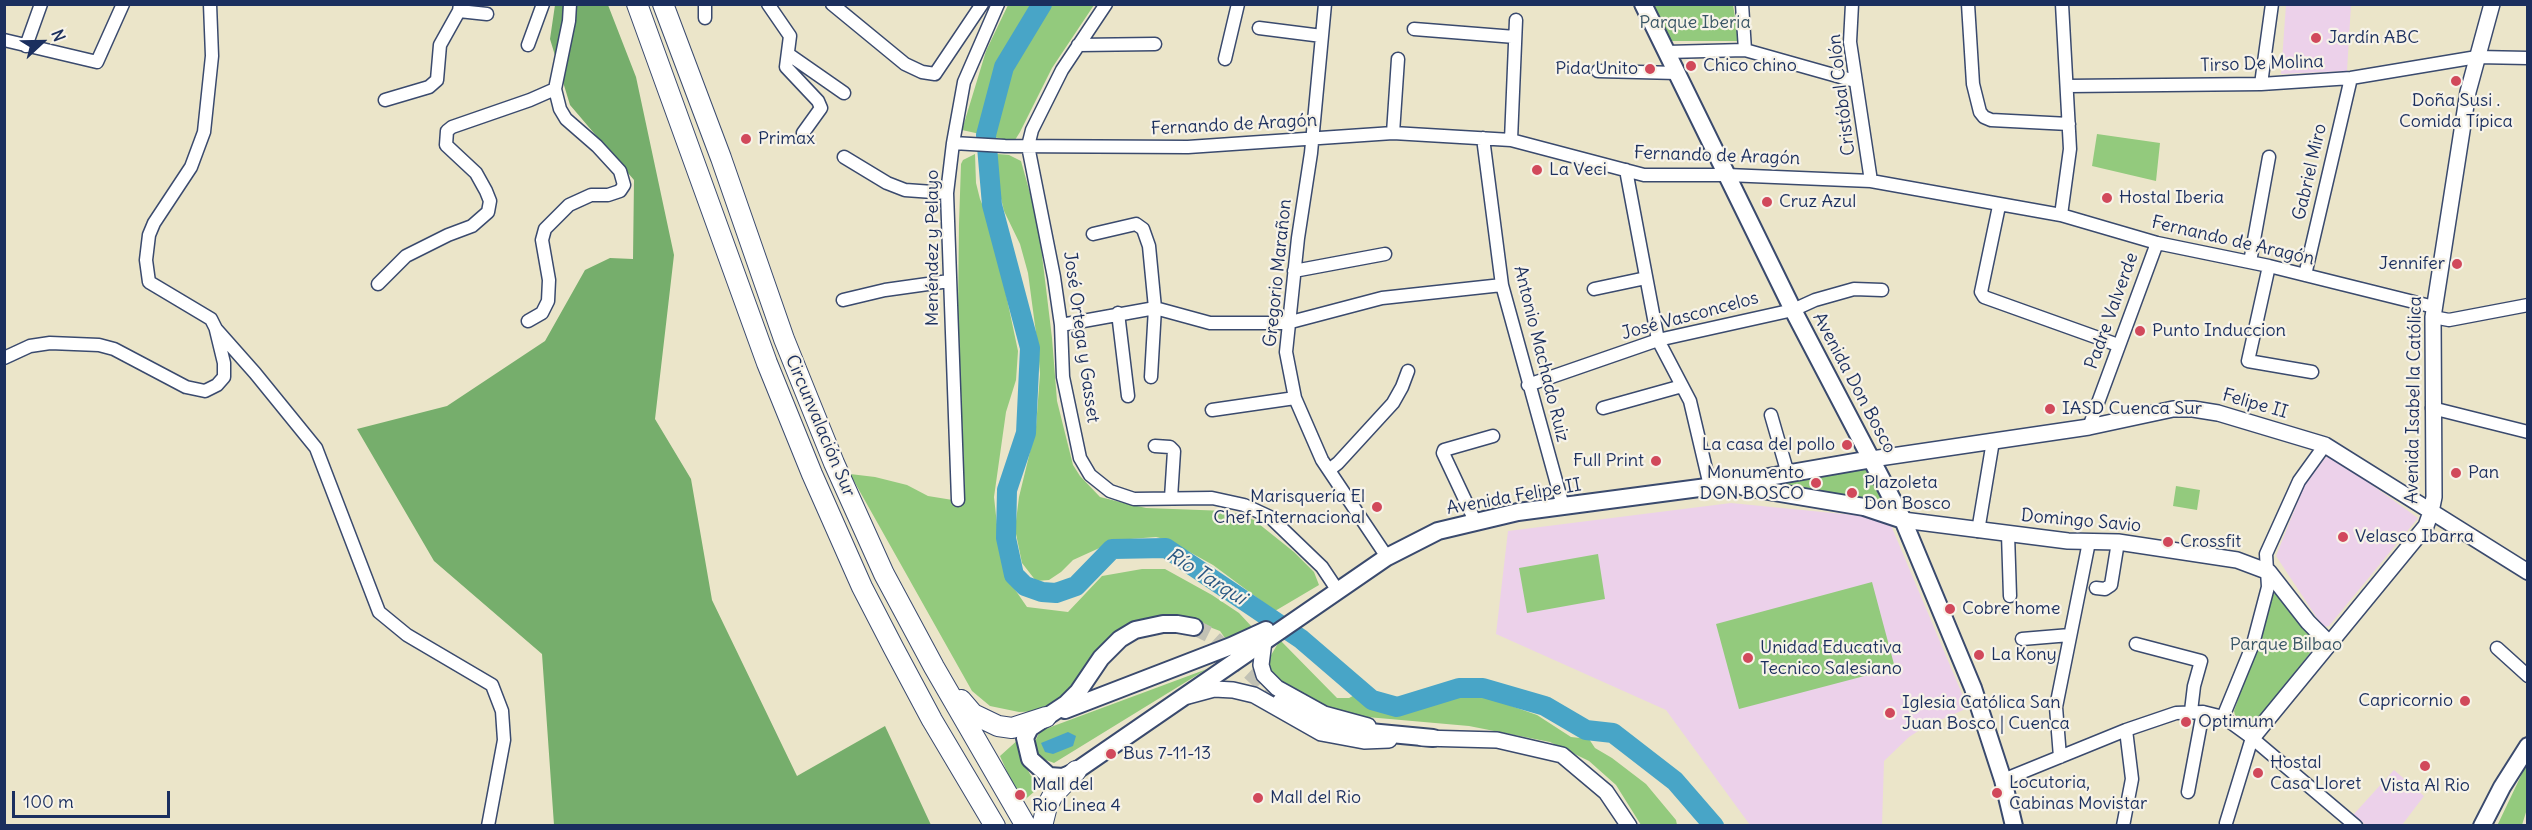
<!DOCTYPE html>
<html>
<head>
<meta charset="utf-8">
<style>
  body { margin:0 }
  #map { position:relative; width:2532px; height:830px; overflow:hidden; background:#ebe5c9; font-family:Delius,sans-serif }
  canvas { display:block }
  .frame { position:absolute; inset:0; border:6px solid #1b2f5e; pointer-events:none }
  .north { position:absolute; left:12px; top:12px; width:60px; height:60px; -webkit-text-stroke:4px #f7f3e8; paint-order:stroke; rotate:68deg; font-size:16px; font-weight:700; line-height:24px; text-align:center; color:#1b2f5e }
  .north::after { content:''; display:block; margin:auto; width:21px; height:27px; background:#1b2f5e; clip-path:polygon(50% 0,100% 100%,50% 72%,0 100%) }
  .scale { position:absolute; left:12px; top:791px; width:158px; height:27px; box-sizing:border-box; border:3px solid #1b2f5e; border-top:0; padding-left:8px; font-size:18px; line-height:21px; white-space:nowrap; color:#1b2f5e; -webkit-text-stroke:4px #f7f3e8; paint-order:stroke }
</style>
</head>
<body>
<div id="map">
<canvas width="2532" height="830"></canvas>
<div class="frame"></div>
<div class="north">N</div>
<div class="scale">100 m</div>
</div>
<script>
const c = document.querySelector('canvas').getContext('2d');
c.lineJoin = 'round';
function paint(path, color) {
  c.fillStyle = color;
  c.fill(path, 'evenodd');
}
function shape(rows) {
  const path = new Path2D();
  for (const r of rows) {
    path.moveTo(r[0], r[1]);
    for (let i = 2; i < r.length; i += 2) path.lineTo(r[i], r[i + 1]);
  }
  return path;
}
function stroke(path, color, width, dash) {
  c.strokeStyle = color;
  c.lineWidth = width;
  c.lineCap = dash ? 'butt' : 'round';
  c.setLineDash(dash || []);
  c.stroke(path);
}
function drawText(font, color, halo, rows, align = 'center') {
  c.font = font + ' Delius,sans-serif';
  c.lineWidth = 4.5;
  c.setLineDash([]);
  c.textBaseline = 'middle';
  c.strokeStyle = halo;
  c.fillStyle = color;
  for (const [text, x, y, turn = 0] of rows) {
    c.save();
    c.translate(x, y);
    c.rotate((+turn || 0) * Math.PI / 180);
    c.textAlign = isNaN(turn) ? turn : align;
    if (halo) c.strokeText(text, 0, 0);
    c.fillText(text, 0, 0);
    c.restore();
  }
}
paint(shape([
  [2286,5,2351,5,2347,71,2281,74],
  [2330,455,2418,518,2329,626,2323,627,2276,556,2304,486,2325,458],
  [1731,503,1874,517,1890,523,1968,708,1926,726,1909,737,1884,761,1882,825,1750,825,1666,710,1496,634,1508,531],
  [2394,770,2424,796,2402,825,2366,825,2353,815]
]), '#ecd1ea');
paint(shape([
  [1008,5,1094,5,1052,68,1020,132,1015,140,1007,140,962,130,986,51],
  [1651,5,1733,5,1739,41,1669,41],
  [2097,134,2160,143,2156,181,2092,166],
  [975,154,976,183,980,199,992,228,1018,351,1016,380,1006,412,994,497,998,534,1007,578,1027,607,1068,612,1102,576,1142,569,1165,569,1212,595,1239,613,1253,628,1225,638,1220,631,1199,623,1153,619,1075,690,1040,711,1019,712,990,706,972,691,850,474,875,477,907,485,928,496,965,502,958,315,959,224,961,164,963,160],
  [997,154,1009,155,1021,161,1038,222,1052,338,1057,401,1073,465,1080,476,1100,497,1128,504,1146,508,1227,511,1242,515,1254,520,1294,552,1314,572,1319,585,1275,611,1213,565,1168,540,1156,537,1117,540,1073,560,1061,572,1049,580,1036,581,1022,563,1015,529,1019,497,1036,427,1040,374,1038,348,1028,273,1020,244,1004,211,998,186,995,171],
  [1869,466,1888,505,1754,482],
  [2176,486,2200,490,2197,510,2173,506],
  [1598,554,1605,599,1527,613,1519,568],
  [1872,582,1895,668,1739,709,1716,624],
  [2276,592,2280,592,2314,639,2314,648,2255,723,2249,725,2235,715,2234,711,2263,630,2271,597],
  [1280,640,1337,698,1349,698,1368,688,1411,709,1448,699,1480,695,1537,715,1571,737,1589,739,1595,748,1612,758,1646,784,1676,820,1677,825,1641,825,1616,785,1589,761,1550,742,1469,726,1367,717,1331,710,1293,690,1273,674,1267,662],
  [1207,669,1054,763,1038,757,1033,746,1040,731],
  [1020,738,1024,763,1031,776,1042,785,1021,803,1000,756],
  [2527,763,2527,809,2522,825,2497,826]
]), '#93ca7d');
paint(shape([
  [555,5,608,5,636,77,674,255,655,419,691,479,712,600,797,776,885,726,931,825,554,825,542,654,434,561,357,429,447,406,545,341,585,270,610,258,633,259,634,180,570,105,550,39]
]), '#76ae6c');
paint(shape([
  [1068,732,1076,736,1073,746,1053,754,1045,752,1041,743]
]), '#48a5c7');
stroke(shape([
  [1042,4,1004,67,986,135,992,205,1030,348,1026,433,1007,490,1006,538,1014,575,1025,586,1042,592,1056,593,1076,586,1112,549,1166,548,1301,639,1372,700,1397,707,1459,688,1483,688,1545,706,1586,730,1613,733,1675,781,1714,826]
]), '#48a5c7', 20);
stroke(shape([
  [1194,627,1210,635,1281,701]
]), '#c1c1b4', 16, [16, 8]);
const minor = shape([
  [210,4,212,56,204,132,191,167,154,223,149,235,146,260,149,282,211,319,216,329,255,373,316,448,379,612,407,635,492,685,502,711,504,740,488,826],
  [705,4,705,18],
  [768,4,790,36,786,67,818,101,821,108,803,133],
  [832,4,905,64,922,72,935,74,982,4],
  [1106,4,1062,70,1032,130,1028,146,1054,277,1061,325,1063,377,1080,458,1090,475,1110,491,1134,499,1212,498,1244,505,1270,517,1322,567,1338,591],
  [1325,4,1311,153,1298,238,1286,352,1295,398,1322,460,1387,557],
  [1742,4,1745,50],
  [1852,4,1850,42,1871,181],
  [1968,4,1973,84,1980,112,1984,117,1991,120,2069,124],
  [459,11,487,14],
  [1259,28,1322,36],
  [1414,29,1515,37],
  [4,40,97,62,123,4],
  [528,45,543,4],
  [1078,45,1155,44],
  [26,46,41,4],
  [1667,52,1745,50,1855,81],
  [788,54,844,93],
  [1225,59,1238,4],
  [1598,71,1677,73],
  [2261,84,2272,4],
  [2068,86,2261,84,2351,78,2477,57,2528,58],
  [385,100,429,87,437,80,440,45,459,11,460,4],
  [1393,133,1398,59],
  [1483,138,1502,285,1563,506],
  [1511,140,1516,20],
  [953,143,1005,146,1188,147,1393,133,1511,140,1644,175,1727,175,1871,181,2061,215,2157,243,2269,266,2434,307],
  [844,157,887,183,905,190,947,193],
  [1626,170,1658,340,1690,401,1710,486],
  [1999,206,1981,292,1984,297,2118,345],
  [2061,215,2070,149,2062,4],
  [1093,234,1136,224,1143,229,1149,246,1155,308,1151,377],
  [2250,262,2269,157],
  [2269,266,2248,361,2312,372],
  [1294,271,1385,254],
  [2305,275,2351,78],
  [378,284,406,256,448,235,472,226,488,212,490,201,486,191,476,173,446,145,447,131,452,127,530,100,555,89],
  [1594,289,1646,278],
  [843,300,885,290,949,281],
  [1118,313,1128,396],
  [2433,317,2449,320,2528,305],
  [528,321,542,313,548,301,549,280,542,240,545,229,569,205,591,195,608,195,620,191,624,185,620,171,597,146,566,119,560,109,555,89,569,21,570,4],
  [1061,325,1155,308,1210,323,1287,323,1382,298,1502,285],
  [4,358,30,346,50,343,99,345,114,349,186,387,205,391,217,385,224,377,224,363,216,330],
  [1528,385,1658,340,1793,310,1815,300,1854,289,1882,290],
  [1603,408,1682,386],
  [2432,408,2528,432],
  [1212,410,1295,398],
  [1771,415,1788,474],
  [2089,427,2157,243],
  [1155,446,1170,447,1174,451,1171,498],
  [1329,470,1338,463,1393,403,1402,387,1408,371],
  [958,500,947,193,953,143,964,82,998,4],
  [1475,521,1443,453,1444,450,1493,436],
  [1978,531,1993,441],
  [2008,534,2010,596],
  [2096,588,2105,589,2111,585,2118,542],
  [2022,639,2070,635],
  [2136,644,2201,661,2194,686,2191,711],
  [2497,648,2528,676],
  [2223,717,2253,644,2268,587,2266,554,2299,481,2325,445],
  [2060,757,2056,707,2089,542],
  [2003,780,2126,730,2176,713,2203,712,2223,717,2252,738,2356,826],
  [2188,792,2203,712],
  [2226,823,2252,738],
  [2123,826,2132,779,2126,730]
]);
const tertiary = shape([
  [1872,459,2089,427,2173,409,2193,409,2218,413,2325,445,2528,572],
  [1903,520,2068,541,2118,542,2237,560,2269,572,2308,622,2328,642],
  [1264,641,1261,665,1264,675,1277,688,1324,714,1368,726],
  [1188,696,1214,689,1233,690,1254,695,1321,733,1364,741,1389,740],
  [1422,738,1497,740,1562,755,1606,792,1629,826],
  [2252,738,2426,526,2431,512,2434,497,2433,317,2468,92,2492,4]
]);
const secondary = shape([
  [1643,4,1793,310,1903,520,1973,688,2003,780,2014,826],
  [1744,487,1864,507,1903,520],
  [1194,627,1177,624,1163,624,1135,630,1120,639,1101,658,1078,692,1066,704,1030,728,1025,738,1030,759,1049,776,1063,777,1076,771,1387,557,1438,531,1518,512,1722,485,1872,459],
  [1281,701,1312,718,1336,727,1359,731,1433,738],
  [1065,710,1231,646,1266,630],
  [2482,826,2502,787,2528,746]
]);
const trunk = shape([
  [637,4,767,363,812,474,862,587,893,647,932,720,995,826],
  [663,4,721,158,784,339,834,463,884,574,934,667,1026,826],
  [961,700,973,714,998,726,1012,728,1046,717],
  [1042,826,1047,806,1053,795,1076,771]
]);
stroke(minor, '#3a4a6e', 15);
stroke(tertiary, '#3a4a6e', 18);
stroke(secondary, '#3a4a6e', 20);
stroke(trunk, '#3a4a6e', 22);
stroke(minor, '#fff', 12);
stroke(tertiary, '#fff', 15);
stroke(secondary, '#fff', 16);
stroke(trunk, '#fff', 20);
for (const [x, y, r, color] of [
  [2316,38,6,"#d1495b"],
  [1691,66,6,"#d1495b"],
  [1650,69,6,"#d1495b"],
  [2456,81,6,"#d1495b"],
  [746,139,6,"#d1495b"],
  [1537,170,6,"#d1495b"],
  [2107,198,6,"#d1495b"],
  [1767,202,6,"#d1495b"],
  [2457,264,6,"#d1495b"],
  [2140,331,6,"#d1495b"],
  [2050,409,6,"#d1495b"],
  [1847,445,6,"#d1495b"],
  [1656,461,6,"#d1495b"],
  [2456,473,6,"#d1495b"],
  [1816,483,6,"#d1495b"],
  [1852,493,6,"#d1495b"],
  [1377,507,6,"#d1495b"],
  [2343,537,6,"#d1495b"],
  [2168,542,6,"#d1495b"],
  [1950,609,6,"#d1495b"],
  [1979,655,6,"#d1495b"],
  [1748,658,6,"#d1495b"],
  [2465,701,6,"#d1495b"],
  [1890,713,6,"#d1495b"],
  [2186,722,6,"#d1495b"],
  [1111,754,6,"#d1495b"],
  [2425,766,6,"#d1495b"],
  [2258,773,6,"#d1495b"],
  [1997,793,6,"#d1495b"],
  [1020,795,6,"#d1495b"],
  [1258,798,6,"#d1495b"]
]) {
  const dot = new Path2D();
  dot.arc(x, y, r, 0, 2 * Math.PI);
  c.fillStyle = color;
  c.fill(dot);
  stroke(dot, '#f7f3e8', 2);
}
drawText('18px', '#395666', '#f7f3e8', [
  ["Parque Iberia",1695,23],
  ["Parque Bilbao",2286,645]
]);
drawText('18px', '#1b2f5e', '#f7f3e8', [
  ["Jardín ABC",2328,38],
  ["Chico chino",1703,66],
  ["Pida Unito",1638,69,"right"],
  ["Doña Susi .",2456,101,"center"],
  ["Comida Típica",2456,122,"center"],
  ["Primax",758,139],
  ["La Veci",1549,170],
  ["Hostal Iberia",2119,198],
  ["Cruz Azul",1779,202],
  ["Jennifer",2445,264,"right"],
  ["Punto Induccion",2152,331],
  ["IASD Cuenca Sur",2062,409],
  ["La casa del pollo",1835,445,"right"],
  ["Full Print",1644,461,"right"],
  ["Monumento",1804,473,"right"],
  ["DON BOSCO",1804,494,"right"],
  ["Pan",2468,473],
  ["Plazoleta",1864,483],
  ["Don Bosco",1864,504],
  ["Marisquería El",1365,497,"right"],
  ["Chef Internacional",1365,518,"right"],
  ["Velasco Ibarra",2355,537],
  ["Crossfit",2180,542],
  ["Cobre home",1962,609],
  ["Unidad Educativa",1760,648],
  ["Tecnico Salesiano",1760,669],
  ["La Kony",1991,655],
  ["Capricornio",2453,701,"right"],
  ["Iglesia Católica San",1902,703],
  ["Juan Bosco | Cuenca",1902,724],
  ["Optimum",2198,722],
  ["Bus 7-11-13",1123,754],
  ["Hostal",2270,763],
  ["Casa Lloret",2270,784],
  ["Locutoria,",2009,783],
  ["Cabinas Movistar",2009,804],
  ["Mall del",1032,785],
  ["Rio Linea 4",1032,806],
  ["Vista Al Rio",2425,786,"center"],
  ["Mall del Rio",1270,798]
], 'left');
drawText('18px', '#1b2f5e', '#f7f3e8', [
  ["Tirso De Molina",2262,64,-2],
  ["Cristóbal Colón",1842,95,-97],
  ["Fernando de Aragón",1234,125,-3],
  ["Fernando de Aragón",1717,156,2],
  ["Gabriel Miro",2310,172,-77],
  ["Fernando de Aragón",2233,241,13],
  ["Menéndez y Pelayo",933,248,-90],
  ["Gregorio Marañon",1278,273,-84],
  ["Padre Valverde",2112,311,-70],
  ["José Vasconcelos",1690,316,-15],
  ["José Ortega y Gasset",1081,337,82],
  ["Antonio Machado Ruiz",1541,354,76],
  ["Avenida Don Bosco",1854,383,62],
  ["Avenida Isabel la Católica",2414,400,-89],
  ["Felipe II",2255,404,16],
  ["Circunvalación Sur",820,426,67],
  ["Avenida Felipe II",1514,497,-10],
  ["Domingo Savio",2081,521,5]
]);
drawText('italic 20px', '#2b5883', '#f7f3e8', [
  ["Río Tarqui",1206,577,32]
]);
</script>
</body>
</html>
